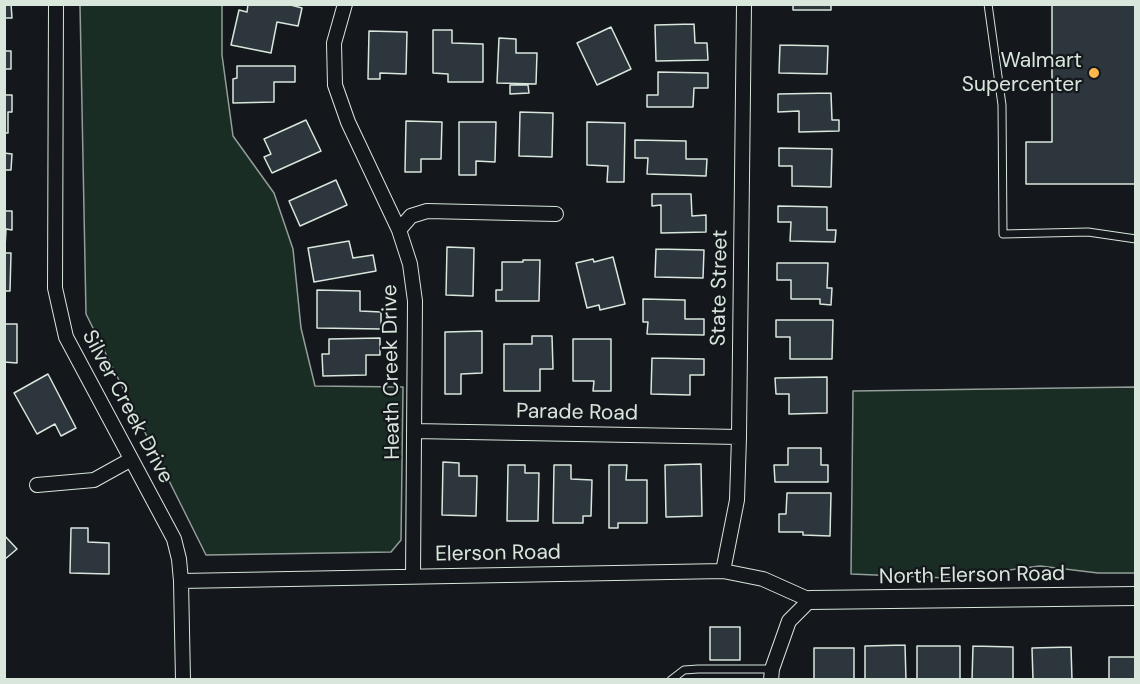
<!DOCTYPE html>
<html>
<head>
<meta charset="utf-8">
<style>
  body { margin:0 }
  #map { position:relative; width:1140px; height:684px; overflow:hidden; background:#14181c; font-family:"DM Sans",sans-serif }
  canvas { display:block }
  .frame { position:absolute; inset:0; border:6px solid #d8e6dc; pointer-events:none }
</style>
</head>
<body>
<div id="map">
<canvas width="1140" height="684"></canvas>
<div class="frame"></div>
</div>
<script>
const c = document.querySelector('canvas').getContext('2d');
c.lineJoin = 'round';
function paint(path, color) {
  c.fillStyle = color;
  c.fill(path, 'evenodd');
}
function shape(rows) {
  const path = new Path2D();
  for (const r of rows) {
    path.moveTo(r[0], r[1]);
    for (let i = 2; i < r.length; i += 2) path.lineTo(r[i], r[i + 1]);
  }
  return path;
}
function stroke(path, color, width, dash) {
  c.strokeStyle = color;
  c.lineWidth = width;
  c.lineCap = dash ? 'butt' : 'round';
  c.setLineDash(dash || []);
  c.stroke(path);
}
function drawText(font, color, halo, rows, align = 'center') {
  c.font = font + ' "DM Sans",sans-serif';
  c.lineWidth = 4.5;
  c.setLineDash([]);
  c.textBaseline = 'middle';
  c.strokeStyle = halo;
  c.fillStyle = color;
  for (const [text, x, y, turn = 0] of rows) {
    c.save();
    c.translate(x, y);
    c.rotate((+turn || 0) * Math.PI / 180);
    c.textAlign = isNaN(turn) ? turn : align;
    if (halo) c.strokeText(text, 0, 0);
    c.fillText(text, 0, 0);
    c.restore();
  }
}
const green = shape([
  [80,5,222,5,222,55,233,136,274,193,293,249,301,328,315,386,403,387,401,540,391,552,206,555,86,314,80,5],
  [1135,387,1135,573,1098,573,1040,566,947,578,851,574,853,391,1135,387]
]);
paint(green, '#1a2d24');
stroke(green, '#939e99', 1.5);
const building = shape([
  [4,4,11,4,12,18,4,18,4,4],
  [248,4,287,4,302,8,298,26,277,22,271,53,231,45,239,10,247,12,248,4],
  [793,4,831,4,831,10,793,10,793,4],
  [1052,4,1136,4,1136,184,1026,184,1026,142,1052,142,1052,4],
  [694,24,695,43,707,43,708,60,656,61,655,25,694,24],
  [611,27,631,69,597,85,577,43,611,27],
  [433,30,452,30,452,43,483,44,483,82,448,82,448,74,433,73,433,30],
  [369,31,407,32,406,74,380,73,380,79,368,79,369,31],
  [499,38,516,39,516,53,537,53,536,84,497,83,499,38],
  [780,45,828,46,827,74,779,73,780,45],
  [4,51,11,51,11,69,4,69,4,51],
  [237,66,295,66,295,82,274,82,274,102,233,103,233,79,237,78,237,66],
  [658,72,708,73,708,88,694,88,693,107,647,107,647,95,658,95,658,72],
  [510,85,528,85,529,93,510,94,510,85],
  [831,93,832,120,839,120,839,131,799,132,799,111,778,112,778,94,831,93],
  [4,95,12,95,12,112,8,112,8,133,4,133,4,95],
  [520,112,553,113,552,157,519,156,520,112],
  [306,120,321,151,272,173,264,157,271,154,264,139,306,120],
  [406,121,442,122,441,159,421,159,421,172,405,172,406,121],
  [459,122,496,122,495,162,476,161,476,175,459,175,459,122],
  [587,122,625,123,624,182,607,182,608,166,587,165,587,122],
  [635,140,686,141,686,159,707,159,706,176,647,174,648,158,635,158,635,140],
  [779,148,832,149,831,187,792,186,792,166,779,166,779,148],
  [4,153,12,154,11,170,4,170,4,153],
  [336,180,347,205,300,226,289,201,336,180],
  [652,194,691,194,692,216,706,215,706,232,661,233,661,205,652,206,652,194],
  [778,206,827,207,827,230,836,230,835,242,790,241,791,222,778,222,778,206],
  [4,211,12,211,12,230,6,229,5,247,4,211],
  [349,241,353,258,373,255,376,271,314,282,308,248,349,241],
  [447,247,474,248,473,296,446,295,447,247],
  [656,249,704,250,703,278,655,277,656,249],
  [4,253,11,253,10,291,4,291,4,253],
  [613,257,625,304,600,310,599,305,587,308,576,263,593,259,594,262,613,257],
  [523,260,540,260,539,301,496,301,496,290,502,290,502,262,523,262,523,260],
  [777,263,828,263,827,288,832,288,831,305,820,304,820,299,791,299,791,280,777,280,777,263],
  [317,290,360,291,360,311,381,312,381,329,317,328,317,290],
  [643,299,685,300,685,319,704,319,704,335,647,334,648,322,643,322,643,299],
  [776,320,833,320,832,359,790,359,790,337,776,337,776,320],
  [4,324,17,324,17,363,4,362,4,324],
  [482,331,482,373,461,374,461,394,445,394,445,332,482,331],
  [532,336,552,336,553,369,540,369,540,391,504,391,504,344,532,344,532,336],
  [380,338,380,355,366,355,366,375,323,376,322,354,329,354,329,339,380,338],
  [573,339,611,339,611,391,593,391,594,381,573,381,573,339],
  [652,358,704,359,704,375,690,375,690,395,651,394,652,358],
  [48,374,76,428,61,436,55,424,37,434,14,393,48,374],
  [827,377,827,413,789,414,789,394,776,394,775,378,827,377],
  [788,448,821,448,821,465,828,465,828,482,775,482,774,465,788,465,788,448],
  [443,462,459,463,459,476,477,476,476,516,442,515,443,462],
  [701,464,702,516,666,517,665,465,701,464],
  [508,465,525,465,525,473,539,473,538,521,507,521,508,465],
  [554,465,571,465,571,479,592,480,591,516,583,516,583,523,553,523,554,465],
  [609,465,627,465,626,480,647,480,647,523,618,523,618,528,609,528,609,465],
  [787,493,831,493,830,536,803,535,803,532,779,532,779,514,786,514,787,493],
  [71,528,88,528,88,542,109,543,109,574,70,573,71,528],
  [4,535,17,549,4,560,4,535],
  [710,627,740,627,740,660,710,660,710,627],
  [905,645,906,680,865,680,865,646,905,645],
  [917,646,960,646,960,680,917,680,917,646],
  [973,646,1013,647,1013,680,972,680,973,646],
  [1071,647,1072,680,1033,680,1032,648,1071,647],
  [814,648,854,648,854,680,814,680,814,648],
  [1109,657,1136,657,1136,680,1109,680,1109,657]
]);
paint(building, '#2c363c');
stroke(building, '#d8e6dc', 1.5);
const service = shape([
  [988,4,1002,105,1003,234,1088,232,1136,239],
  [671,680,684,670,698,669,772,669]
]);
const minor = shape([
  [56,4,55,288,66,337,174,539,179,559,181,581,183,680],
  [345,4,334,43,335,85,348,122,399,230,410,264,415,301,413,576],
  [399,230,411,216,427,211,556,214],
  [414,431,739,437],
  [37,485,94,480,130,460],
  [723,571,737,500,739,437,744,4],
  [181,581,723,571,763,579,810,600,789,621,772,669,771,680]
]);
const tertiary = shape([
  [810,600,1136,596]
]);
stroke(service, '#d8e6dc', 9);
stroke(minor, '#d8e6dc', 16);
stroke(tertiary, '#d8e6dc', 20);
stroke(service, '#14181c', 7);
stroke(minor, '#14181c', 14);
stroke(tertiary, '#14181c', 18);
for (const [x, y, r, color] of [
  [1094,73,6,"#ffb74d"]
]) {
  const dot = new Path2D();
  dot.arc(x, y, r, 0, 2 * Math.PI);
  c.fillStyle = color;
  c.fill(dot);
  stroke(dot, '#14181c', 2);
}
drawText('21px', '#d8e6dc', '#14181c', [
  ["Walmart",1082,61],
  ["Supercenter",1082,85]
], 'right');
drawText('21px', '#d8e6dc', '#14181c', [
  ["State Street",720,288,-89],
  ["Heath Creek Drive",392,372,-91],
  ["Silver Creek Drive",127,407,62],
  ["Parade Road",577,413,1],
  ["Elerson Road",498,554,-1],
  ["North Elerson Road",972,576,-1]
]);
</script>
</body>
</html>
